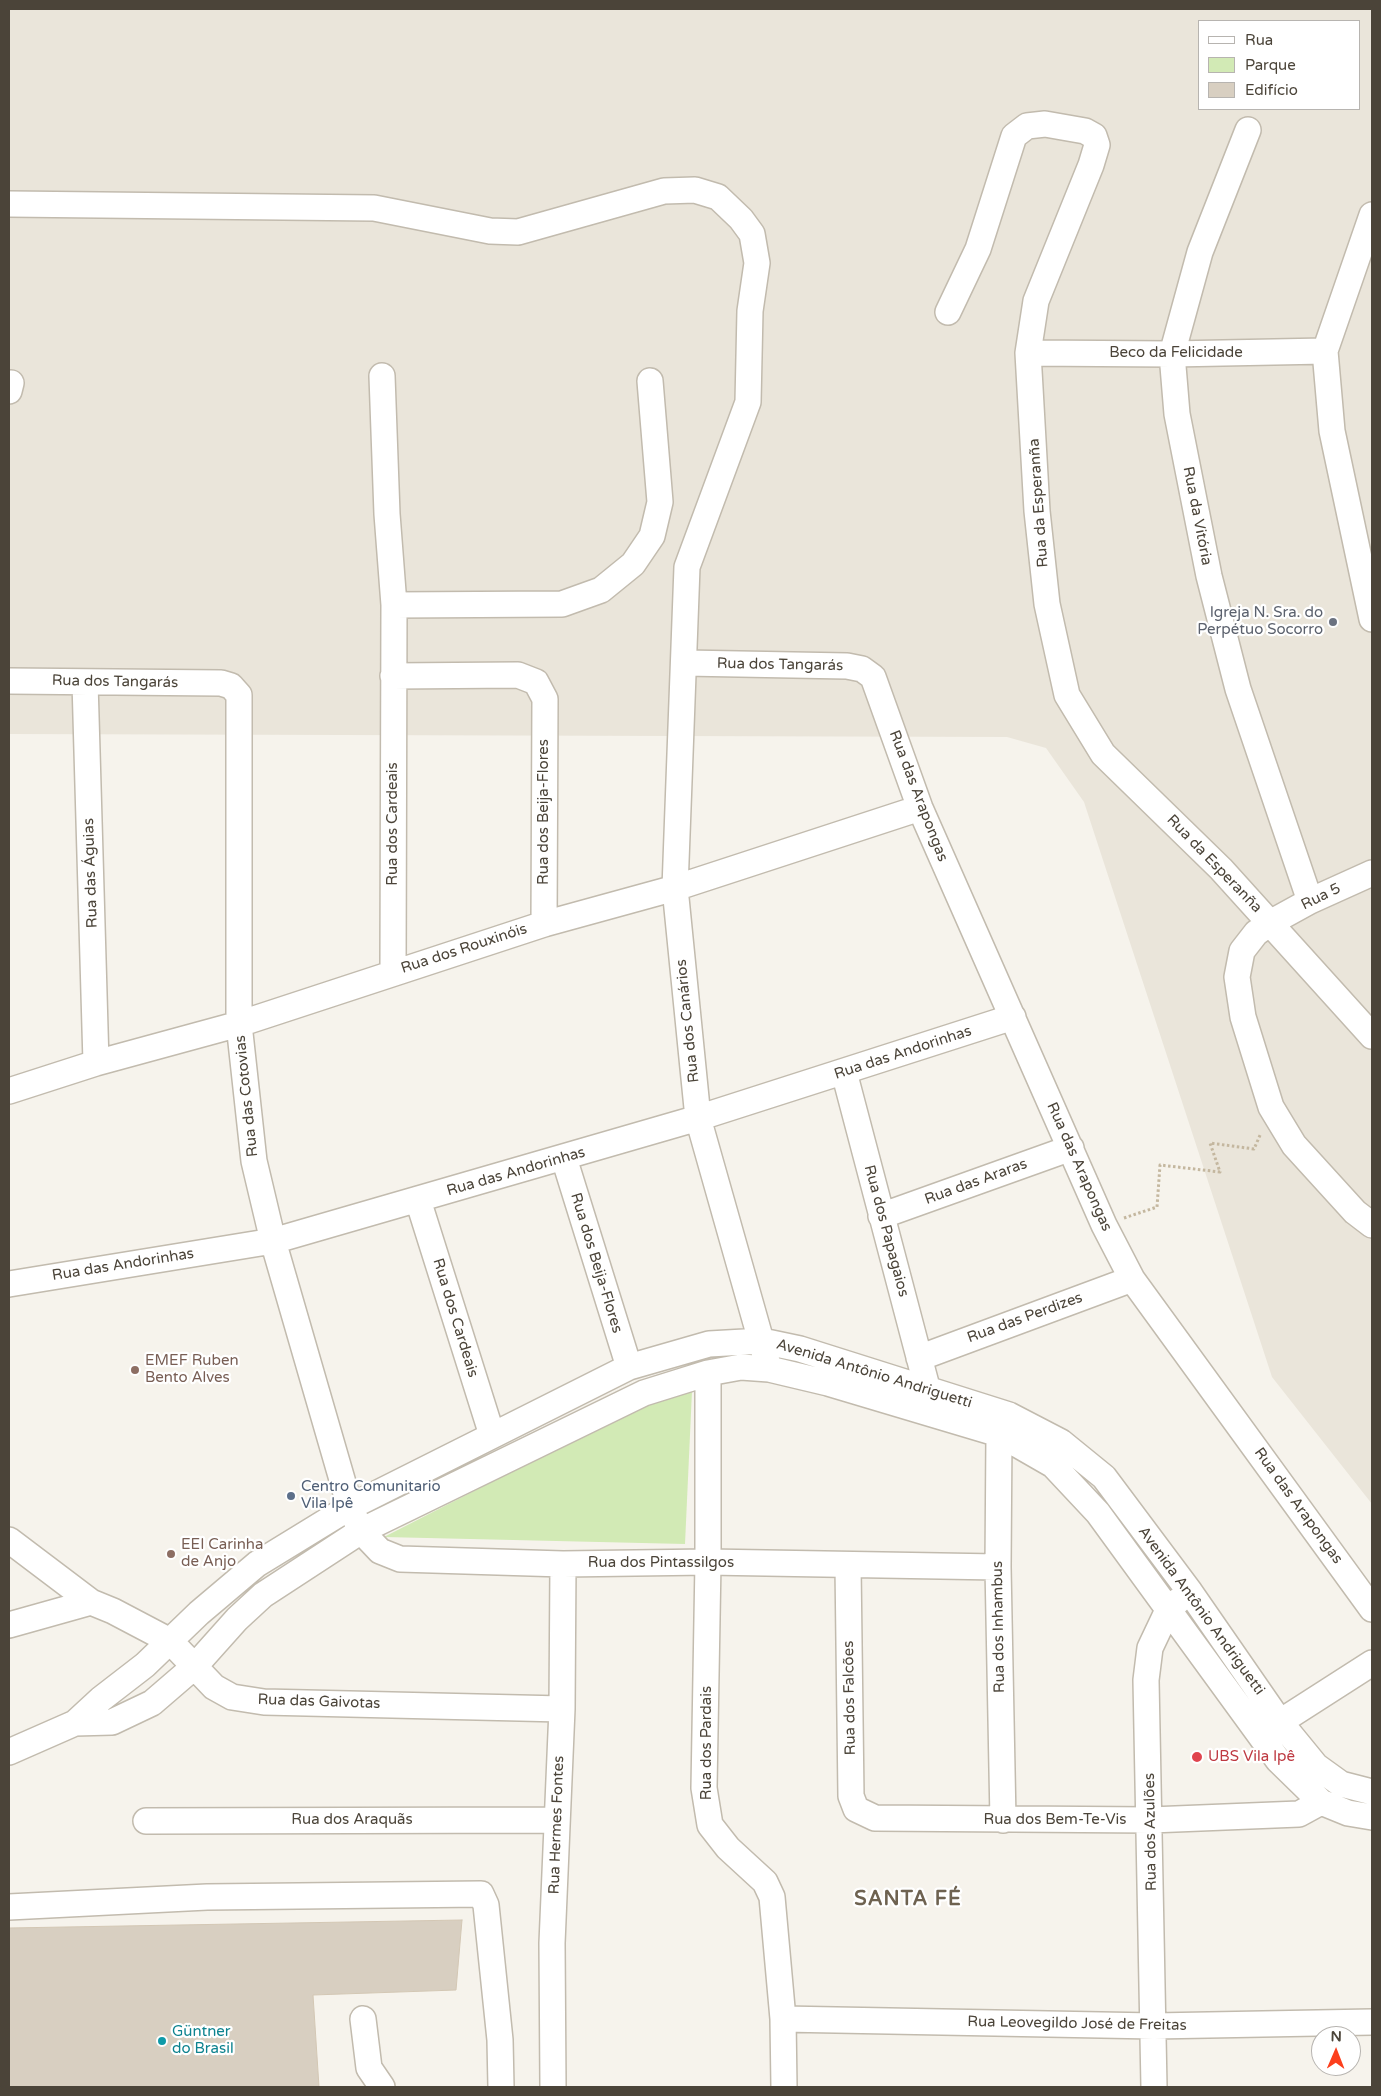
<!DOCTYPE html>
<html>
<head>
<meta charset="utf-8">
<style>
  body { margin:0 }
  #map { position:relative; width:1381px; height:2096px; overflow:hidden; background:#f6f3ec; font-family:"Varela Round",sans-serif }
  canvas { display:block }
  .frame { position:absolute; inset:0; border:10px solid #4b4439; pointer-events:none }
  .legend { position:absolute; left:1198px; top:20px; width:162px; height:90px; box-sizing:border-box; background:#fff; border:1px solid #b7b4b0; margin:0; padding:6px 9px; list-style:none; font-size:15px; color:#4b4439 }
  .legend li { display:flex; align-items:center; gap:10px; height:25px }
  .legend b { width:25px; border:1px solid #b7b4b0 }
  .north { position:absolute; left:1311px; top:2026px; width:50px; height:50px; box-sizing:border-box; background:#fff; border:1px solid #b7b4b0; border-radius:50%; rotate:1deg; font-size:14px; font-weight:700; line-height:20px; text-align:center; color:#4b4439 }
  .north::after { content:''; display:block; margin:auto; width:18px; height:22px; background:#fc3f1d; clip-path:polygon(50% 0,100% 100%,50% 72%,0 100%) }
</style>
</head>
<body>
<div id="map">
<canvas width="1381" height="2096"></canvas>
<div class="frame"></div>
<ul class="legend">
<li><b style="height:6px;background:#fff"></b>Rua</li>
<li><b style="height:14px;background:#d2eab5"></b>Parque</li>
<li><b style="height:14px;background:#d8cfc1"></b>Edifício</li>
</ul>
<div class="north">N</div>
</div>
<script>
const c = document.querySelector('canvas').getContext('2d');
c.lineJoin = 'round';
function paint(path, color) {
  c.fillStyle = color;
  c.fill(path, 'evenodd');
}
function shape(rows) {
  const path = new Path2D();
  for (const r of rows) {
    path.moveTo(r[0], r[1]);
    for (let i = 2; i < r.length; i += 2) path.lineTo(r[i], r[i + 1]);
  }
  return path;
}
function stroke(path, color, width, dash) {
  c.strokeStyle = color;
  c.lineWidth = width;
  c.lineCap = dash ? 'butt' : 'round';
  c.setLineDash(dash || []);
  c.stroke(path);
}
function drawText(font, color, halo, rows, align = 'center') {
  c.font = font + ' "Varela Round",sans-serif';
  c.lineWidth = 4.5;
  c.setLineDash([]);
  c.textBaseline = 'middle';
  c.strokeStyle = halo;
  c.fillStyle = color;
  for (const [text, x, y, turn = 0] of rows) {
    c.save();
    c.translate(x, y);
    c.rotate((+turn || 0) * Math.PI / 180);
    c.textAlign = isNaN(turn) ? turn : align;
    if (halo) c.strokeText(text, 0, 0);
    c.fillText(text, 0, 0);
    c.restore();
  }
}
paint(shape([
  [9,9,1372,9,1372,1504,1272,1377,1084,802,1046,748,1007,737,9,734],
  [1200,21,1360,21,1360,109,1200,109]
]), '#eae5da');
paint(shape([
  [692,1391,685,1544,384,1537,662,1395]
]), '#d2eab5');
const building = shape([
  [462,1920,456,1990,313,1995,319,2087,9,2087,9,1928,462,1920]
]);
paint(building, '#d8cfc1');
stroke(building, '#d3c7b4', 1);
const minor = shape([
  [1248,130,1200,252,1172,354,1177,414,1209,576,1238,689,1310,901],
  [9,204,374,208,490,231,518,232,664,191,695,190,718,197,741,219,752,234,757,263,750,311,748,402,687,567,675,888,698,1118,769,1369],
  [1372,215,1325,351,1332,431,1372,619],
  [948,312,978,249,1014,136,1027,126,1045,124,1085,131,1094,136,1097,145,1091,165,1036,301,1028,353,1037,511,1047,604,1067,695,1103,754,1221,869,1372,1036],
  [1028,353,1172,354,1325,351],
  [382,376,387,514,394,605,393,972],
  [9,391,11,383],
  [394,605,562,604,601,590,633,564,652,536,660,502,650,381],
  [685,663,847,666,862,669,873,677,920,808,1104,1225,1132,1279,1372,1609],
  [393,676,518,675,536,682,545,699,544,924],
  [9,681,221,683,231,686,239,695,239,1024,254,1161,273,1241,350,1507,361,1531,380,1551,400,1559,563,1564,708,1562,998,1567],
  [85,682,96,1063],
  [1372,873,1310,901,1270,923,1256,933,1242,951,1237,977,1243,1017,1271,1107,1294,1145,1355,1212,1372,1225],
  [844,1072,928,1391],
  [9,1091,96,1063,239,1024,544,924,675,888,920,808],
  [564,1158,629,1367],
  [418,1200,492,1435],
  [881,1216,1071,1148],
  [9,1284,273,1241,698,1118,1013,1017],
  [919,1358,1132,1279],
  [708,1373,708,1562,704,1788,710,1825,728,1848,765,1882,772,1897,783,2019,784,2087],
  [999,1434,998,1567,1003,1820],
  [9,1540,91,1602,113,1611,170,1641,214,1687,232,1697,264,1702,562,1709],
  [848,1566,851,1796,856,1809,875,1818,1151,1820,1299,1814,1321,1802],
  [9,1625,91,1602],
  [1280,1722,1372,1663],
  [75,1723,112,1722,152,1703,195,1666,237,1619,263,1595,361,1531,644,1393,708,1373,741,1367,769,1369,828,1383,999,1434,1053,1465,1098,1513,1278,1760,1321,1802,1348,1813,1372,1817],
  [9,1752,75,1723,101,1699,145,1665,199,1613,257,1564,350,1507,629,1367,709,1344,762,1341,800,1349,1009,1415,1061,1442,1104,1477,1190,1592,1280,1722,1316,1766,1341,1784,1372,1792],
  [146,1821,557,1820],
  [9,1907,207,1897,481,1894,486,1905,500,2040,501,2087],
  [363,2019,369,2068,382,2087],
  [783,2019,1154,2026,1372,2022],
  [553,2087,552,1943,562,1709,563,1564],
  [1154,2087,1146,1680,1150,1648,1168,1610,1178,1601]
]);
stroke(minor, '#c2bbae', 28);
stroke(shape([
  [1124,1218,1157,1207,1160,1165,1220,1172,1210,1143,1254,1149,1261,1133]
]), '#c4b79f', 3, [2.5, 2.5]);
stroke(minor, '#fff', 25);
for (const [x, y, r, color] of [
  [1333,622,5,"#6b7280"],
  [135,1370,5,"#8d6e63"],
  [291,1496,5,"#5c6f8a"],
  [171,1554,5,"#8d6e63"],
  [1197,1757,6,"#e0444e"],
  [162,2041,5,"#0f9aa8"]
]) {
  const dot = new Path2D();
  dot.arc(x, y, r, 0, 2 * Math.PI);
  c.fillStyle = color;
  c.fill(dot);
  stroke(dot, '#fff', 2);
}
drawText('15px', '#4b4439', '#fff', [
  ["Beco da Felicidade",1176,353],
  ["Rua da Esperanña",1039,503,-94],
  ["Rua da Vitória",1197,516,79],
  ["Rua dos Tangarás",780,665,1],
  ["Rua dos Tangarás",115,682,1],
  ["Rua das Arapongas",918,796,69],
  ["Rua dos Beija-Flores",544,812,-90],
  ["Rua dos Cardeais",393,824,-90],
  ["Rua da Esperanña",1214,864,46],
  ["Rua das Águias",91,873,-92],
  ["Rua 5",1321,897,-26],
  ["Rua dos Rouxinóis",464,949,-18],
  ["Rua dos Canários",688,1021,-96],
  ["Rua das Andorinhas",903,1053,-18],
  ["Rua das Cotovias",247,1096,-96],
  ["Rua das Arapongas",1079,1167,66],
  ["Rua das Andorinhas",516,1172,-16],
  ["Rua das Araras",976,1182,-20],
  ["Rua dos Papagaios",886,1231,75],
  ["Rua dos Beija-Flores",596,1263,73],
  ["Rua das Andorinhas",123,1265,-9],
  ["Rua dos Cardeais",455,1318,73],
  ["Rua das Perdizes",1025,1318,-20],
  ["Avenida Antônio Andriguetti",874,1374,17],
  ["Rua das Arapongas",1298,1506,54],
  ["Rua dos Pintassilgos",661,1563],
  ["Avenida Antônio Andriguetti",1201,1611,54],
  ["Rua dos Inhambus",999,1627,-91],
  ["Rua dos Falcões",850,1698,-91],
  ["Rua das Gaivotas",319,1702,2],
  ["Rua dos Pardais",707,1743,-90],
  ["Rua dos Araquãs",352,1820],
  ["Rua dos Bem-Te-Vis",1055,1820],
  ["Rua Hermes Fontes",557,1825,-88],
  ["Rua dos Azulões",1151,1832,-91],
  ["Rua Leovegildo José de Freitas",1077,2024,1]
]);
drawText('15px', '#5b616d', '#fff', [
  ["Igreja N. Sra. do",1323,613],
  ["Perpétuo Socorro",1323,630]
], 'right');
drawText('15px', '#785e54', '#fff', [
  ["EMEF Ruben",145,1361],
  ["Bento Alves",145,1378],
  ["EEI Carinha",181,1545],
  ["de Anjo",181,1562]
], 'left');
drawText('15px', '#4e5e75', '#fff', [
  ["Centro Comunitario",301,1487],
  ["Vila Ipê",301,1504]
], 'left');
drawText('15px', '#be3a42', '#fff', [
  ["UBS Vila Ipê",1208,1757]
], 'left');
drawText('15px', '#0d838f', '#fff', [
  ["Güntner",172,2032],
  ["do Brasil",172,2049]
], 'left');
c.letterSpacing = '1px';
drawText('bold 20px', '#6e6250', '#fff', [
  ["SANTA FÉ",908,1900]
]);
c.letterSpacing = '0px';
</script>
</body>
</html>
